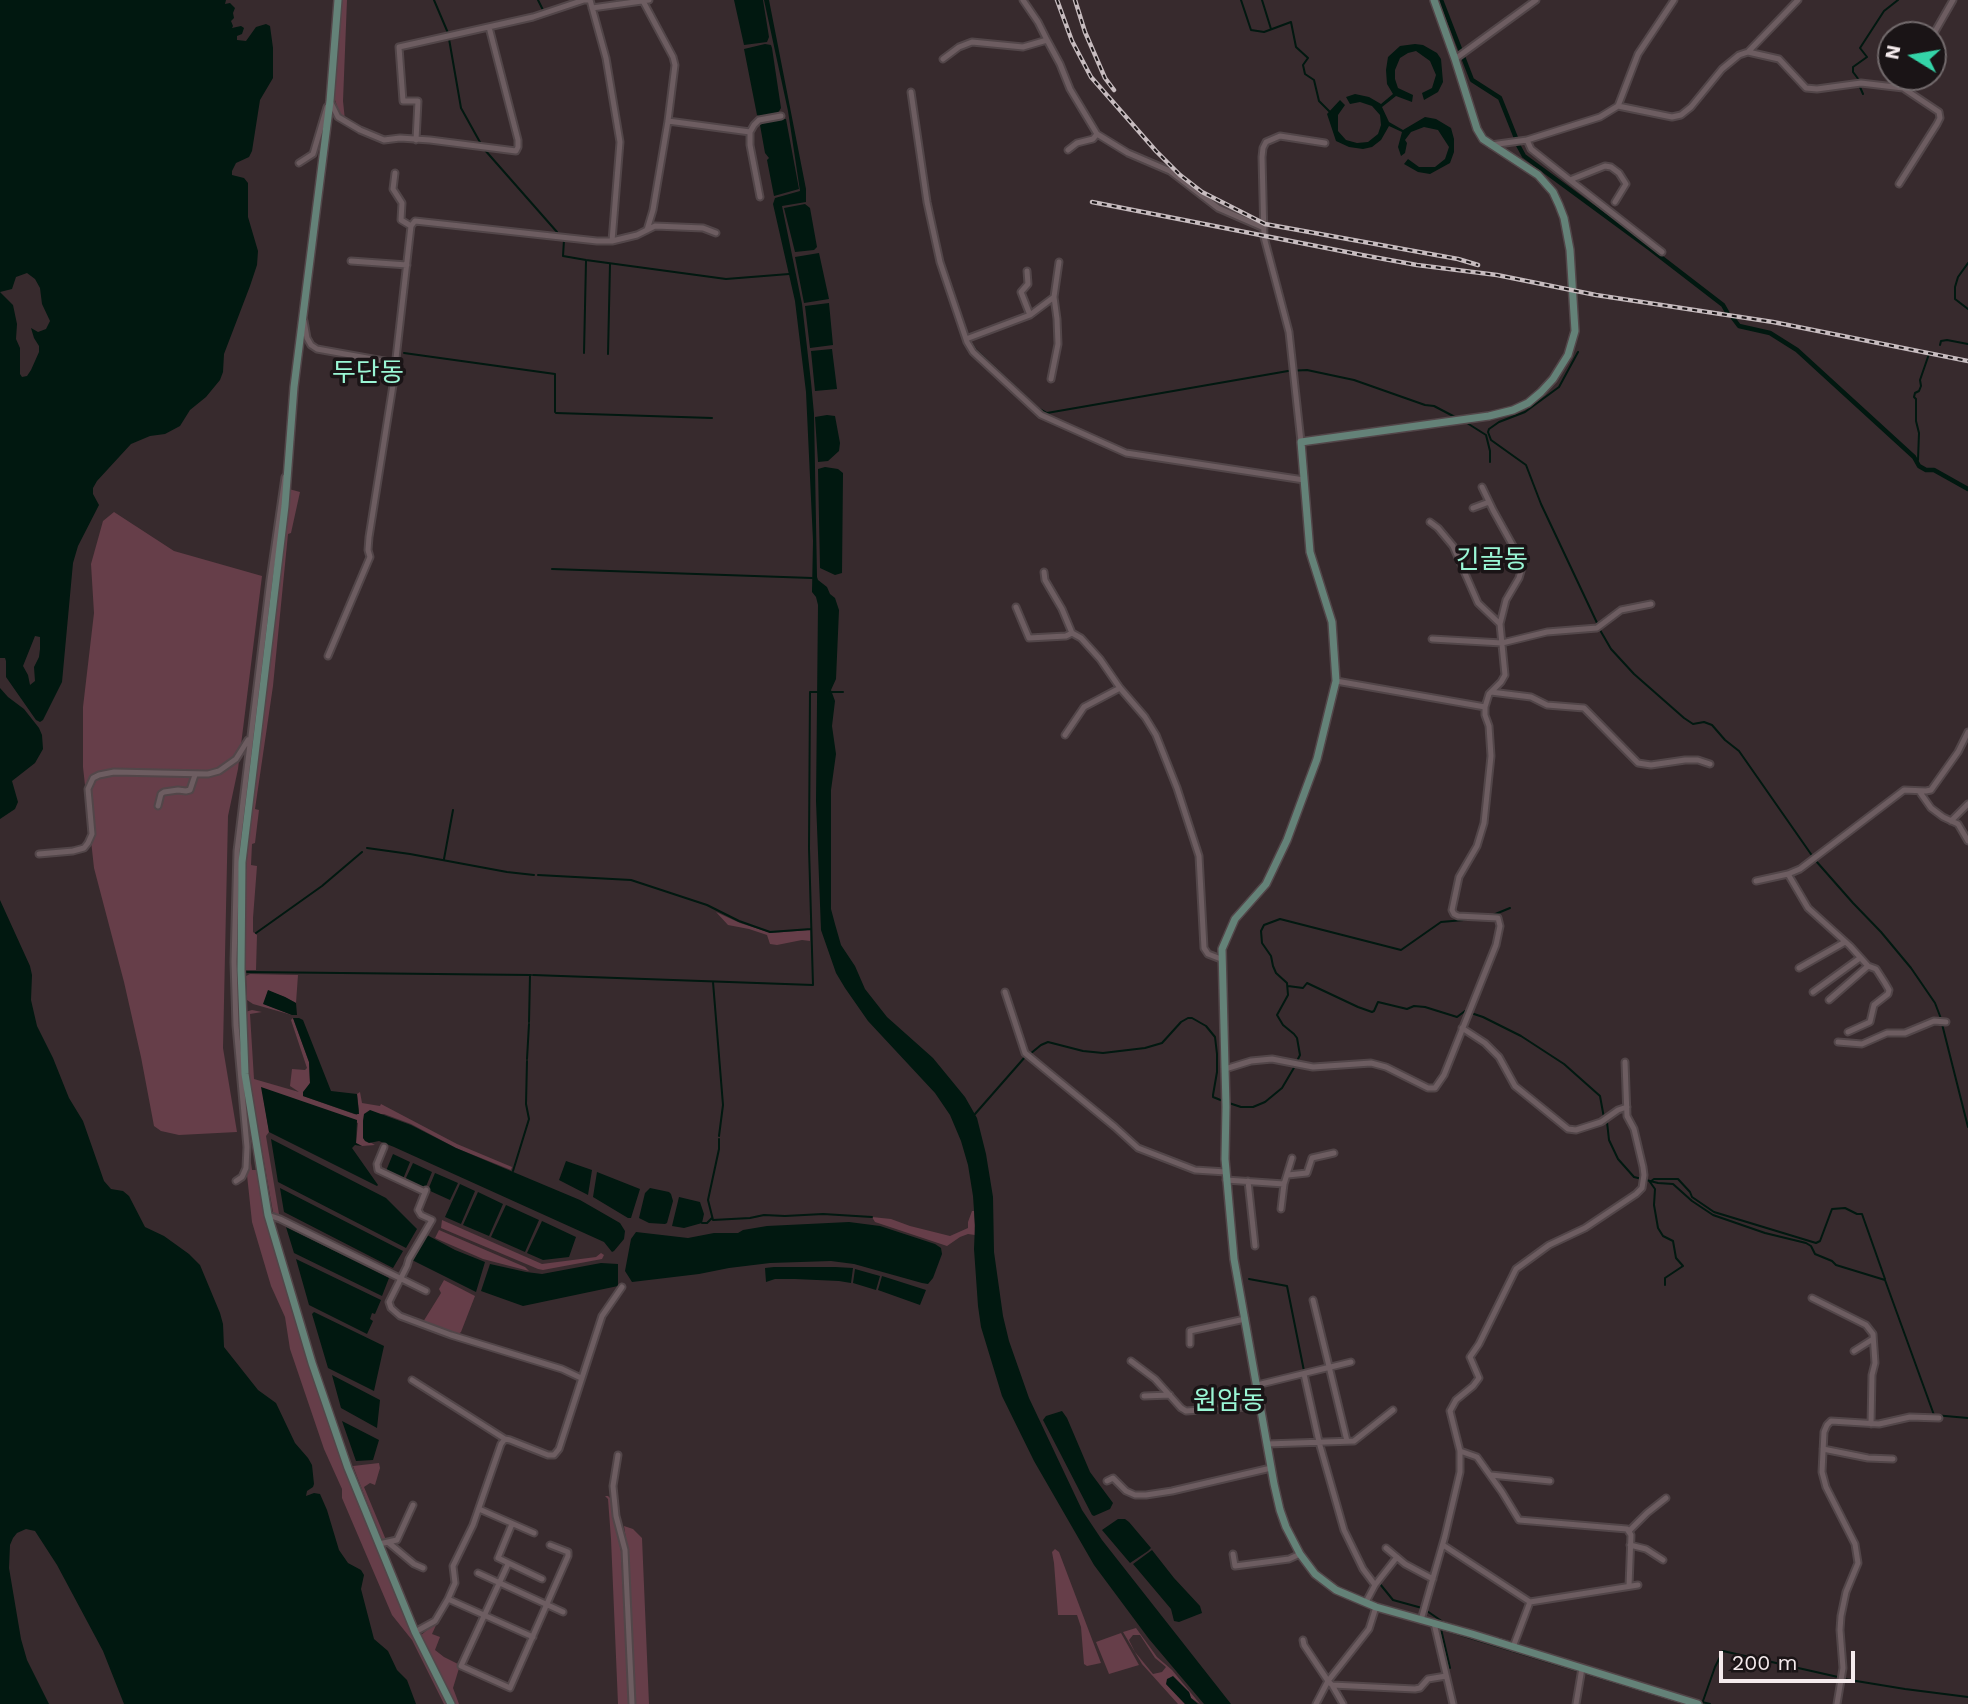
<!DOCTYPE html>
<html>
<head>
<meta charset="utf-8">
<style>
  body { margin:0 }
  #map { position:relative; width:1968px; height:1704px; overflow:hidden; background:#372a2d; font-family:"Work Sans",sans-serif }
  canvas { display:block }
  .north { position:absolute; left:1877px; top:21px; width:70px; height:70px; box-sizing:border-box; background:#1a1416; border:2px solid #726a6c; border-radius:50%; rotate:281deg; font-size:19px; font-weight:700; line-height:28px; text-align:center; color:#f5ebed }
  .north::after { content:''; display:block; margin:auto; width:24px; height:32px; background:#34d4a8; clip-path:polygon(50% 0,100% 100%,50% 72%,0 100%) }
  .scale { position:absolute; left:1719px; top:1651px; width:136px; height:32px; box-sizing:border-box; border:4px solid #f5ebed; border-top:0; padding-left:9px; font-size:21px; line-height:24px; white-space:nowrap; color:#f5ebed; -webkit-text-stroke:5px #1a1416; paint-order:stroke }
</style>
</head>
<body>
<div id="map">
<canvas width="1968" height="1704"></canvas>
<div class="north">N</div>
<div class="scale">200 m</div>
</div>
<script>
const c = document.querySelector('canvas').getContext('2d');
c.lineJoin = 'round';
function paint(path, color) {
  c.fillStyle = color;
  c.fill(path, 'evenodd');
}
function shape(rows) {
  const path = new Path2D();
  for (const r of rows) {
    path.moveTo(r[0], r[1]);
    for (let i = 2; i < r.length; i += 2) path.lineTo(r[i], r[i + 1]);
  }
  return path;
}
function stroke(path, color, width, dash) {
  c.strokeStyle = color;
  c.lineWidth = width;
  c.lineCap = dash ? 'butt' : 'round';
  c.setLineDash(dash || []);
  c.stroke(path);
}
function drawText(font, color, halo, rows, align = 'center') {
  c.font = font + ' "Work Sans","Noto Sans KR",sans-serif';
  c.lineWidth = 7;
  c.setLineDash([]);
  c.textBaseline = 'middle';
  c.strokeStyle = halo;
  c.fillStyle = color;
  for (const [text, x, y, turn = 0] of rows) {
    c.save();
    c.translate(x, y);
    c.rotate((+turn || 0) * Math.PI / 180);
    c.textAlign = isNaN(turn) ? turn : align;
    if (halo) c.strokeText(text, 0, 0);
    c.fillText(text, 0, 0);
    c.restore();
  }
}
paint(shape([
  [341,0,347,0,343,101,345,120,340,115,334,97],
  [289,489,300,492,291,533,288,534,273,686,255,809,259,810,255,843,252,844,251,865,257,866,253,918,253,932,257,935,256,970,245,970,244,894,251,811],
  [114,512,174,551,262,576,238,769,228,816,223,1048,237,1132,179,1135,161,1131,154,1126,141,1057,124,982,94,868,83,767,83,707,94,613,91,564,103,521],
  [716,912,740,923,771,933,810,930,810,941,802,940,777,945,770,944,767,935,749,929,728,925],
  [250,974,298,975,296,1003,285,997,268,991,264,1004,292,1015,253,1004,247,1000,246,976],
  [252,1010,262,1012,250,1014,254,1079,299,1092,290,1086,292,1069,305,1070,307,1068,291,1020,293,1018,309,1062,310,1083,303,1096,357,1115,359,1111,357,1094,360,1092,362,1103,380,1106,381,1104,457,1144,512,1167,511,1170,456,1148,411,1124,384,1114,364,1115,363,1138,375,1145,362,1146,356,1143,358,1123,262,1088,269,1132,266,1136,279,1214,276,1214,273,1212,249,1079,245,1012],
  [249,1149,252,1170,256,1170,265,1214,311,1367,448,1704,444,1704,412,1640,392,1615,342,1498,342,1489,324,1449,290,1349,285,1317,271,1286,252,1222,247,1175],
  [972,1211,974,1211,975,1235,968,1234,960,1237,947,1246,875,1222,872,1217,891,1219,910,1226,950,1236,968,1228,968,1222],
  [442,1220,542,1264,596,1257,601,1253,604,1255,602,1259,543,1270,538,1269,441,1228],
  [439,1230,525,1267,529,1271,483,1259,435,1238],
  [444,1280,475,1296,461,1332,457,1335,423,1322,441,1293,439,1289],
  [379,1463,380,1468,375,1485,370,1483,364,1487,386,1540,382,1541,353,1466],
  [605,1496,608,1496,612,1500,614,1519,621,1551,629,1704,618,1704,611,1539,608,1499],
  [624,1526,633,1529,642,1538,649,1704,634,1704,627,1546],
  [1055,1549,1059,1552,1101,1663,1087,1666,1084,1664,1081,1627,1077,1615,1058,1615,1054,1563,1052,1552],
  [438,1621,432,1634,440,1637,435,1650,444,1657,460,1665,453,1688,459,1704,453,1704,421,1635],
  [1136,1628,1157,1657,1172,1670,1200,1704,1191,1698,1189,1692,1166,1684,1185,1704,1178,1704,1142,1664,1123,1632],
  [1133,1635,1140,1635,1155,1658,1166,1667,1162,1672,1153,1674,1135,1652,1129,1640],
  [1121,1633,1139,1665,1109,1674,1096,1642]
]), '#663e49');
paint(shape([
  [0,0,226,0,225,4,230,3,235,8,233,13,234,18,231,21,233,26,232,28,241,26,244,28,242,34,237,36,237,40,246,41,256,27,266,24,270,26,273,48,273,78,260,100,252,151,249,157,236,163,232,171,232,175,244,178,248,183,248,217,258,251,257,265,250,286,224,354,223,372,220,380,206,397,190,410,180,426,165,434,150,436,131,444,97,481,93,488,93,494,99,505,78,546,73,563,62,682,43,720,40,722,36,720,6,677,6,661,5,658,0,658],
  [27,273,35,279,40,288,42,304,50,321,46,329,38,332,31,328,34,338,39,346,39,352,31,370,27,376,22,377,20,374,20,348,16,339,17,324,13,305,0,292,12,289,16,277],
  [35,636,40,637,40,649,39,657,34,667,35,681,30,685,28,675,23,666],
  [734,0,763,0,769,37,767,42,744,45],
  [764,0,769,0,806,189,806,202,782,206,802,304,811,382,814,414,817,577,818,580,827,587,830,594,835,598,839,610,836,679,831,690,835,701,832,726,836,754,831,790,831,909,835,924,841,945,855,966,865,989,887,1017,933,1058,965,1097,977,1118,986,1154,993,1197,994,1252,1003,1316,1009,1341,1029,1398,1082,1510,1102,1540,1231,1704,1204,1704,1149,1639,1094,1565,1034,1461,1002,1396,981,1327,978,1306,974,1249,975,1225,973,1196,968,1165,961,1141,950,1115,935,1093,868,1021,845,988,836,973,821,930,816,801,818,605,816,597,812,592,813,541,806,392,795,301,773,204,775,198,800,191,788,111],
  [765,44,771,45,772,48,781,108,778,113,759,116,757,115,744,49],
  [1415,44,1423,45,1437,53,1441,59,1443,82,1438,92,1424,100,1422,93,1432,88,1436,75,1430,61,1416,51,1408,53,1400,58,1395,70,1395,79,1398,88,1413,95,1412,102,1396,96,1382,107,1389,122,1403,130,1425,117,1436,119,1451,128,1454,139,1454,152,1450,163,1430,174,1418,172,1404,164,1408,159,1419,167,1435,167,1445,159,1449,147,1438,130,1424,127,1411,132,1405,140,1407,143,1405,153,1401,156,1398,147,1402,132,1389,126,1381,140,1372,147,1363,149,1349,147,1336,141,1327,114,1340,100,1345,105,1338,115,1338,131,1346,140,1357,143,1368,142,1378,134,1381,125,1380,115,1372,106,1360,102,1350,104,1346,97,1355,94,1369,97,1381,104,1393,94,1387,84,1386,70,1388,57,1400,46],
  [786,119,799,189,774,196,767,160,769,158,765,153,760,125,771,120],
  [805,204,810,208,817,247,814,250,795,252,784,208],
  [819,253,829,299,804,303,795,257],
  [829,303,833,345,810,348,805,306],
  [832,349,837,389,815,391,811,351],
  [827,415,835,416,840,443,839,451,828,461,818,462,815,417],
  [825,467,838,469,843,473,842,573,835,575,820,568,818,469],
  [0,688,8,697,24,709,39,728,42,735,43,749,35,763,12,781,18,802,15,809,0,819],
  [0,900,30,966,32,975,31,1000,37,1026,53,1058,69,1098,83,1121,104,1181,111,1189,123,1191,129,1196,145,1227,164,1236,189,1254,200,1265,220,1313,223,1324,224,1347,258,1390,276,1403,295,1443,308,1458,312,1465,314,1484,313,1487,307,1491,306,1496,314,1493,320,1494,327,1510,339,1550,348,1563,361,1570,364,1575,361,1589,374,1639,388,1651,397,1670,407,1680,416,1704,124,1704,103,1651,57,1565,35,1531,26,1529,17,1533,13,1538,10,1545,9,1568,21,1639,27,1660,49,1704,0,1704],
  [268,990,285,997,296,1003,297,1015,292,1015,263,1004],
  [293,1018,299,1018,303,1020,331,1091,357,1094,359,1114,355,1114,303,1096,303,1092,310,1083,309,1062],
  [261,1087,357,1120,356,1143,362,1146,355,1145,352,1148,378,1185,377,1186,269,1132],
  [370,1110,411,1125,456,1148,580,1200,620,1223,625,1231,624,1239,614,1251,612,1252,604,1242,394,1147,379,1141,369,1143,365,1141,363,1138,363,1121,364,1114],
  [271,1139,386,1198,417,1229,406,1248,278,1182],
  [393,1154,410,1162,403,1179,386,1171],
  [566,1161,592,1170,588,1195,559,1180],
  [413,1163,432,1172,425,1189,405,1180],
  [597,1172,640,1189,631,1218,628,1218,593,1197],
  [435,1173,458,1183,450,1200,428,1190],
  [460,1184,475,1191,461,1224,445,1217],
  [280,1188,403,1251,393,1268,284,1212],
  [650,1188,669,1192,671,1194,673,1201,667,1223,665,1224,649,1223,639,1218,645,1193],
  [478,1192,503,1204,489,1236,463,1225],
  [679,1197,700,1202,704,1214,702,1223,684,1228,672,1226],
  [506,1205,539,1220,525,1252,491,1237],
  [542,1221,576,1237,569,1257,543,1260,527,1253],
  [849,1222,880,1226,935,1244,941,1248,942,1254,933,1278,928,1284,922,1283,854,1264,831,1261,770,1263,729,1268,699,1274,632,1282,625,1271,631,1239,636,1232,688,1238,714,1233,738,1233,743,1230,767,1226],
  [286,1227,389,1278,382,1296,294,1253],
  [427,1235,455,1250,485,1262,476,1292,412,1260],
  [296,1259,381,1300,375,1314,372,1313,370,1319,373,1321,367,1334,309,1305],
  [601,1263,618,1264,618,1286,523,1306,481,1291,490,1264,526,1272,542,1274],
  [774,1267,835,1267,853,1268,851,1283,839,1281,795,1279,775,1279,766,1282,765,1268],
  [855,1269,880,1276,876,1290,853,1283],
  [882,1276,926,1290,920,1305,878,1290],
  [314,1312,384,1346,374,1391,328,1368,312,1314],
  [332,1375,380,1400,377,1428,341,1408],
  [1062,1411,1067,1418,1090,1472,1113,1503,1110,1509,1094,1516,1092,1515,1043,1420,1046,1416],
  [342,1421,379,1440,373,1460,356,1461],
  [1118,1519,1125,1519,1129,1522,1151,1548,1148,1551,1130,1563,1102,1530],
  [1152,1550,1174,1578,1200,1606,1202,1613,1179,1622,1174,1621,1171,1609,1133,1564],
  [1173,1676,1189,1692,1191,1698,1198,1704,1185,1704,1166,1684,1167,1679]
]), '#011810');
stroke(shape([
  [434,0,448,33,461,108,481,144],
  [538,0,544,12],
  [1241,0,1251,30,1264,32,1291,22,1296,47,1308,58,1303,65,1305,74,1314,80,1319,101,1330,112],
  [1262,0,1271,29],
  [1859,80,1853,72,1853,67,1867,57,1860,48,1884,11,1898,0],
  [1860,87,1863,94],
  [484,149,557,232],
  [564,240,563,256,586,260,726,279,789,274],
  [1968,263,1958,277,1955,287,1955,299,1968,309],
  [970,341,976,350,1038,408,1047,413,1288,371,1307,370,1354,380,1425,405,1434,406,1455,417],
  [1940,345,1941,341,1947,340,1968,344],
  [1578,352,1559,387,1525,412,1499,422,1489,429,1488,432,1491,440,1526,465,1541,504,1598,625],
  [404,353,555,374,555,412],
  [584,353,586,261],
  [608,354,610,264],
  [556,413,712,418],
  [1467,423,1486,435,1490,451,1490,462],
  [1918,460,1919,433,1916,421,1916,399,1914,397,1915,393,1919,391,1921,386,1920,380,1929,354],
  [552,569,812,578],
  [1600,630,1611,649,1634,674,1684,718,1693,724,1704,722,1712,725,1725,740,1739,751,1813,857],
  [830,692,843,692],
  [367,848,410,854,507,872,534,875],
  [444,859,453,810],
  [1816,861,1853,903,1881,932,1911,968,1935,1003,1940,1016,1968,1127],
  [538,875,631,880,707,905,739,921,770,932,811,929],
  [1493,915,1510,908],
  [256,933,322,886,362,852],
  [247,972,531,975],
  [533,975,813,985,809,848,810,692,817,692],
  [713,982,723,1105,719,1136],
  [1288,986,1303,988,1307,983,1358,1007,1372,1012,1374,1011,1378,1002,1407,1009,1414,1006,1425,1007,1457,1017,1465,1011,1483,1017,1521,1036,1564,1064,1600,1096,1604,1118,1607,1122,1609,1140,1618,1159,1634,1177,1658,1183,1673,1184,1692,1201,1713,1215,1765,1233,1806,1243,1811,1246,1815,1254,1832,1261,1836,1265,1885,1280,1934,1415,1968,1418],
  [529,1022,530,975],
  [1030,1054,1041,1045,1048,1042,1083,1051,1103,1053,1145,1048,1162,1043,1181,1022,1188,1018,1192,1018,1206,1026,1215,1037,1217,1054,1217,1072,1213,1095,1213,1097,1223,1101],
  [527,1059,529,1024],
  [1297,1061,1300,1055,1297,1038,1294,1034,1283,1025,1277,1015,1288,995,1287,983,1276,973,1273,966,1271,956,1262,943,1261,931,1264,925,1280,919,1401,950,1441,922,1475,919],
  [1229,1103,1241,1107,1253,1107,1265,1102,1282,1088,1295,1066],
  [975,1114,1025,1057],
  [719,1139,719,1149,708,1200,713,1220,750,1218,764,1215,785,1216,823,1214,872,1217],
  [513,1171,529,1119,526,1104,527,1061],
  [702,1223,707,1223,712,1218],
  [1249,1279,1287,1286,1304,1371],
  [1665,1285,1665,1278,1683,1266,1676,1258,1673,1241,1663,1236,1658,1228,1654,1205,1655,1189,1650,1182,1654,1179,1678,1179,1690,1192,1692,1197,1714,1212,1816,1243,1820,1241,1832,1209,1845,1208,1857,1214,1862,1214,1885,1279],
  [1380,1584,1393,1600,1422,1608],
  [1427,1611,1443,1622,1482,1634],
  [1498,1638,1513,1643],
  [1450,1668,1441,1629,1685,1704],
  [1612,1674,1670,1692],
  [1844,1679,1905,1689,1968,1697],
  [1698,1701,1710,1704],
  [1703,1701,1715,1667,1723,1651,1838,1677]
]), '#011810', 2);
stroke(shape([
  [1441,0,1472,80,1500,98,1516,138],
  [1518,145,1524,156,1649,248,1723,305,1727,312],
  [1733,318,1739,326,1770,333,1797,350,1914,457,1919,466,1926,470,1934,470,1968,489]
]), '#011810', 4.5);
const street = shape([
  [590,0,606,58,620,142,612,241],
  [1798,0,1748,52,1779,59,1806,88,1817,89,1861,83,1903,88,1939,112,1940,118,1937,124,1899,184],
  [643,1,673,57,675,65,668,121,653,210,647,230],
  [592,8,649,0],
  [1933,35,1953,0],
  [1047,40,1060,64,1070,89,1097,134,1128,153,1170,171,1218,208,1264,228],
  [943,59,959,47,972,42,1023,47,1047,40,1038,22,1023,0],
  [1455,59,1536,0],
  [1903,88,1909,77],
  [911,92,927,202,940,262,967,342,973,352,1041,415,1126,453,1304,480],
  [330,101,338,117,360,130,384,140,400,138,430,140,516,151,518,147,518,140,489,27],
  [1618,106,1638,54,1674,0],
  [668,121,750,132],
  [416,140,418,101,403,101,399,47,533,17,584,0,590,0],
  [1491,145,1527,140],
  [1068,150,1077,143,1093,139,1097,134],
  [299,163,313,154,327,107],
  [395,173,393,189,402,203,401,220,411,226],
  [1570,180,1662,252],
  [760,197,750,145,750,132,754,125,759,120,781,116],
  [1615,202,1626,184,1619,173,1611,167,1605,166,1570,180,1531,149,1527,140,1600,117,1618,106,1672,117,1681,115,1691,107,1722,69,1739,55,1748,52],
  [351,261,407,265],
  [1027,271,1028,284,1021,292,1030,315],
  [304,321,307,338,311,345,317,349,395,363],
  [966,339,1030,315,1054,297,1059,262],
  [1051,379,1058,344,1057,319,1054,297],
  [1301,442,1289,332,1264,237,1262,157,1263,148,1266,142,1280,136,1325,143],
  [1482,487,1493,510,1523,564,1519,578,1506,600,1500,624],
  [1473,508,1489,502],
  [1044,572,1045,580,1062,609,1072,633,1081,638,1100,659,1120,688,1145,717,1156,735,1177,788,1199,856,1204,948,1208,954,1221,959],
  [1016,607,1029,638,1066,636,1072,633],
  [1432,639,1502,643,1547,632,1597,628,1621,610,1651,604],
  [328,656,370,557,368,550,369,537,393,385,411,226,415,221,597,241,612,241,637,235,655,226,703,228,716,233],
  [1336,681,1485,707],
  [1491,692,1531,697,1547,705,1584,708,1638,763,1651,765,1685,760,1698,760,1710,764],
  [1065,735,1084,707,1120,688],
  [1919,791,1931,808,1943,817,1958,824,1968,841],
  [158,806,161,794,164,792,178,790,186,791,190,790,195,775],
  [1951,821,1968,804],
  [39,854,73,851,84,848,88,843,92,834,88,789,93,778,99,775,114,772,208,774,219,771,236,759,248,740],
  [1788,874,1808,908,1850,946,1868,966],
  [1756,881,1788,874,1800,869,1904,790,1926,791,1931,790,1958,752,1968,732],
  [1799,968,1845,942],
  [1005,992,1025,1053,1115,1127,1138,1148,1195,1170,1226,1172],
  [1813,992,1860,958],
  [1829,1000,1868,966,1876,969,1885,983,1889,990,1888,994,1874,1005,1870,1022,1848,1032],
  [1462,1028,1485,1043,1499,1057,1515,1086,1568,1129,1576,1130,1601,1122,1618,1110,1627,1107],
  [1838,1042,1862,1044,1887,1033,1905,1033,1934,1021,1946,1022],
  [1225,1069,1251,1061,1272,1059,1313,1067,1371,1063,1386,1067,1428,1088,1435,1088,1444,1075,1496,945,1500,926,1498,918,1458,916,1454,914,1452,910,1459,877,1477,846,1484,823,1491,756,1489,726,1485,715,1485,707,1489,694,1501,682,1505,675,1500,624,1478,603,1453,546,1438,528,1430,522],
  [384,1147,377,1164,378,1170,425,1192],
  [1288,1175,1307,1173,1312,1158,1334,1153],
  [1226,1180,1284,1184],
  [236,1181,242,1177,246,1168,247,1147,236,1025,234,962,237,851,270,580,285,477],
  [1248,1181,1255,1246],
  [426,1190,418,1210,421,1215,432,1220,409,1259,407,1266,389,1302,391,1308,400,1316,451,1335,562,1369,581,1378],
  [1281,1209,1284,1184,1292,1158],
  [268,1215,280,1219,426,1291],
  [1812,1298,1866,1325,1873,1334,1875,1363,1872,1375,1871,1424],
  [1313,1300,1347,1441],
  [1190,1344,1190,1331,1245,1319],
  [1854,1351,1873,1339],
  [1131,1361,1155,1379,1181,1408,1186,1411,1261,1406],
  [1304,1374,1319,1442,1344,1530,1363,1569,1375,1585],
  [412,1380,505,1439],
  [1257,1385,1351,1362],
  [1144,1396,1170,1395],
  [1267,1444,1354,1441,1393,1410],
  [1823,1449,1868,1458,1893,1459],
  [1460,1451,1477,1457,1502,1492,1519,1520,1627,1529,1631,1535,1629,1586],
  [618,1455,613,1486,616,1516,625,1550,632,1704],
  [1491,1475,1550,1481],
  [1107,1481,1113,1478,1126,1491,1135,1495,1146,1495,1172,1491,1271,1468],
  [479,1509,534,1533],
  [512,1524,498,1558,542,1579],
  [1629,1531,1647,1513,1666,1498],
  [389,1543,414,1564,423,1568],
  [379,1544,397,1540,413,1505],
  [1443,1545,1530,1602,1638,1585],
  [1630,1545,1646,1549,1663,1560],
  [1386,1548,1405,1564,1433,1579],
  [1233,1554,1235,1566,1289,1559,1300,1554],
  [508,1564,461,1666,510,1688,568,1556,568,1552,550,1545],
  [478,1573,563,1612],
  [448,1599,533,1637],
  [1366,1602,1375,1585,1397,1557],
  [1421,1620,1445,1536,1460,1472,1460,1451,1450,1411,1456,1400,1473,1386,1479,1378,1470,1357,1479,1344,1516,1269,1549,1245,1585,1228,1636,1194,1642,1188,1644,1175,1643,1167,1634,1129,1627,1116,1625,1062],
  [1434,1623,1453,1704],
  [415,1632,435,1621,448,1599,455,1583,453,1566,473,1525,501,1444,505,1439,510,1440,548,1455,554,1455,559,1449,602,1316,622,1287],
  [1303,1640,1304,1645,1328,1681,1332,1685,1343,1704],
  [1513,1647,1530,1602],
  [1332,1685,1415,1689,1420,1688,1428,1679,1446,1676],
  [1316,1704,1328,1681,1369,1629,1376,1607],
  [1576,1704,1582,1668],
  [1837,1704,1843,1668,1840,1630,1841,1616,1846,1592,1858,1563,1855,1544,1826,1487,1822,1472,1824,1432,1827,1425,1831,1421,1879,1424,1910,1417,1939,1418]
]);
const secondary = shape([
  [338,0,330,101,294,387,285,506,242,862,241,970,245,1074,268,1215,312,1363,348,1468,388,1566,415,1632,451,1704],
  [1434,0,1455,59,1477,129,1483,139,1538,175,1553,192,1559,205,1564,218,1570,250,1575,331,1568,355,1553,379,1541,392,1528,403,1513,410,1489,416,1301,442,1310,552,1332,622,1336,681,1317,759,1287,840,1266,884,1235,919,1222,949,1226,1107,1225,1159,1234,1259,1274,1484,1280,1510,1286,1527,1300,1554,1315,1574,1336,1590,1376,1607,1472,1634,1698,1704]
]);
stroke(street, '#524649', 9);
stroke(secondary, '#524649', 10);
stroke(street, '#6d5d61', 5);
stroke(secondary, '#648278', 7);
const rail = shape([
  [1057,0,1072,41,1091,77,1156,151,1180,175,1202,192,1265,224,1458,259,1478,265],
  [1075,0,1085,32,1105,78,1114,90],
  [1092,202,1362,255,1417,265,1497,275,1596,295,1773,322,1968,361]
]);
stroke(rail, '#c7bcbf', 4.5);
stroke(rail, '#1a1416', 2, [5]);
drawText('26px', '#9af6d5', '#1a1416', [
  ["두단동",368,373],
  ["긴골동",1492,560],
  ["원암동",1229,1401]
]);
</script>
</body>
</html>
